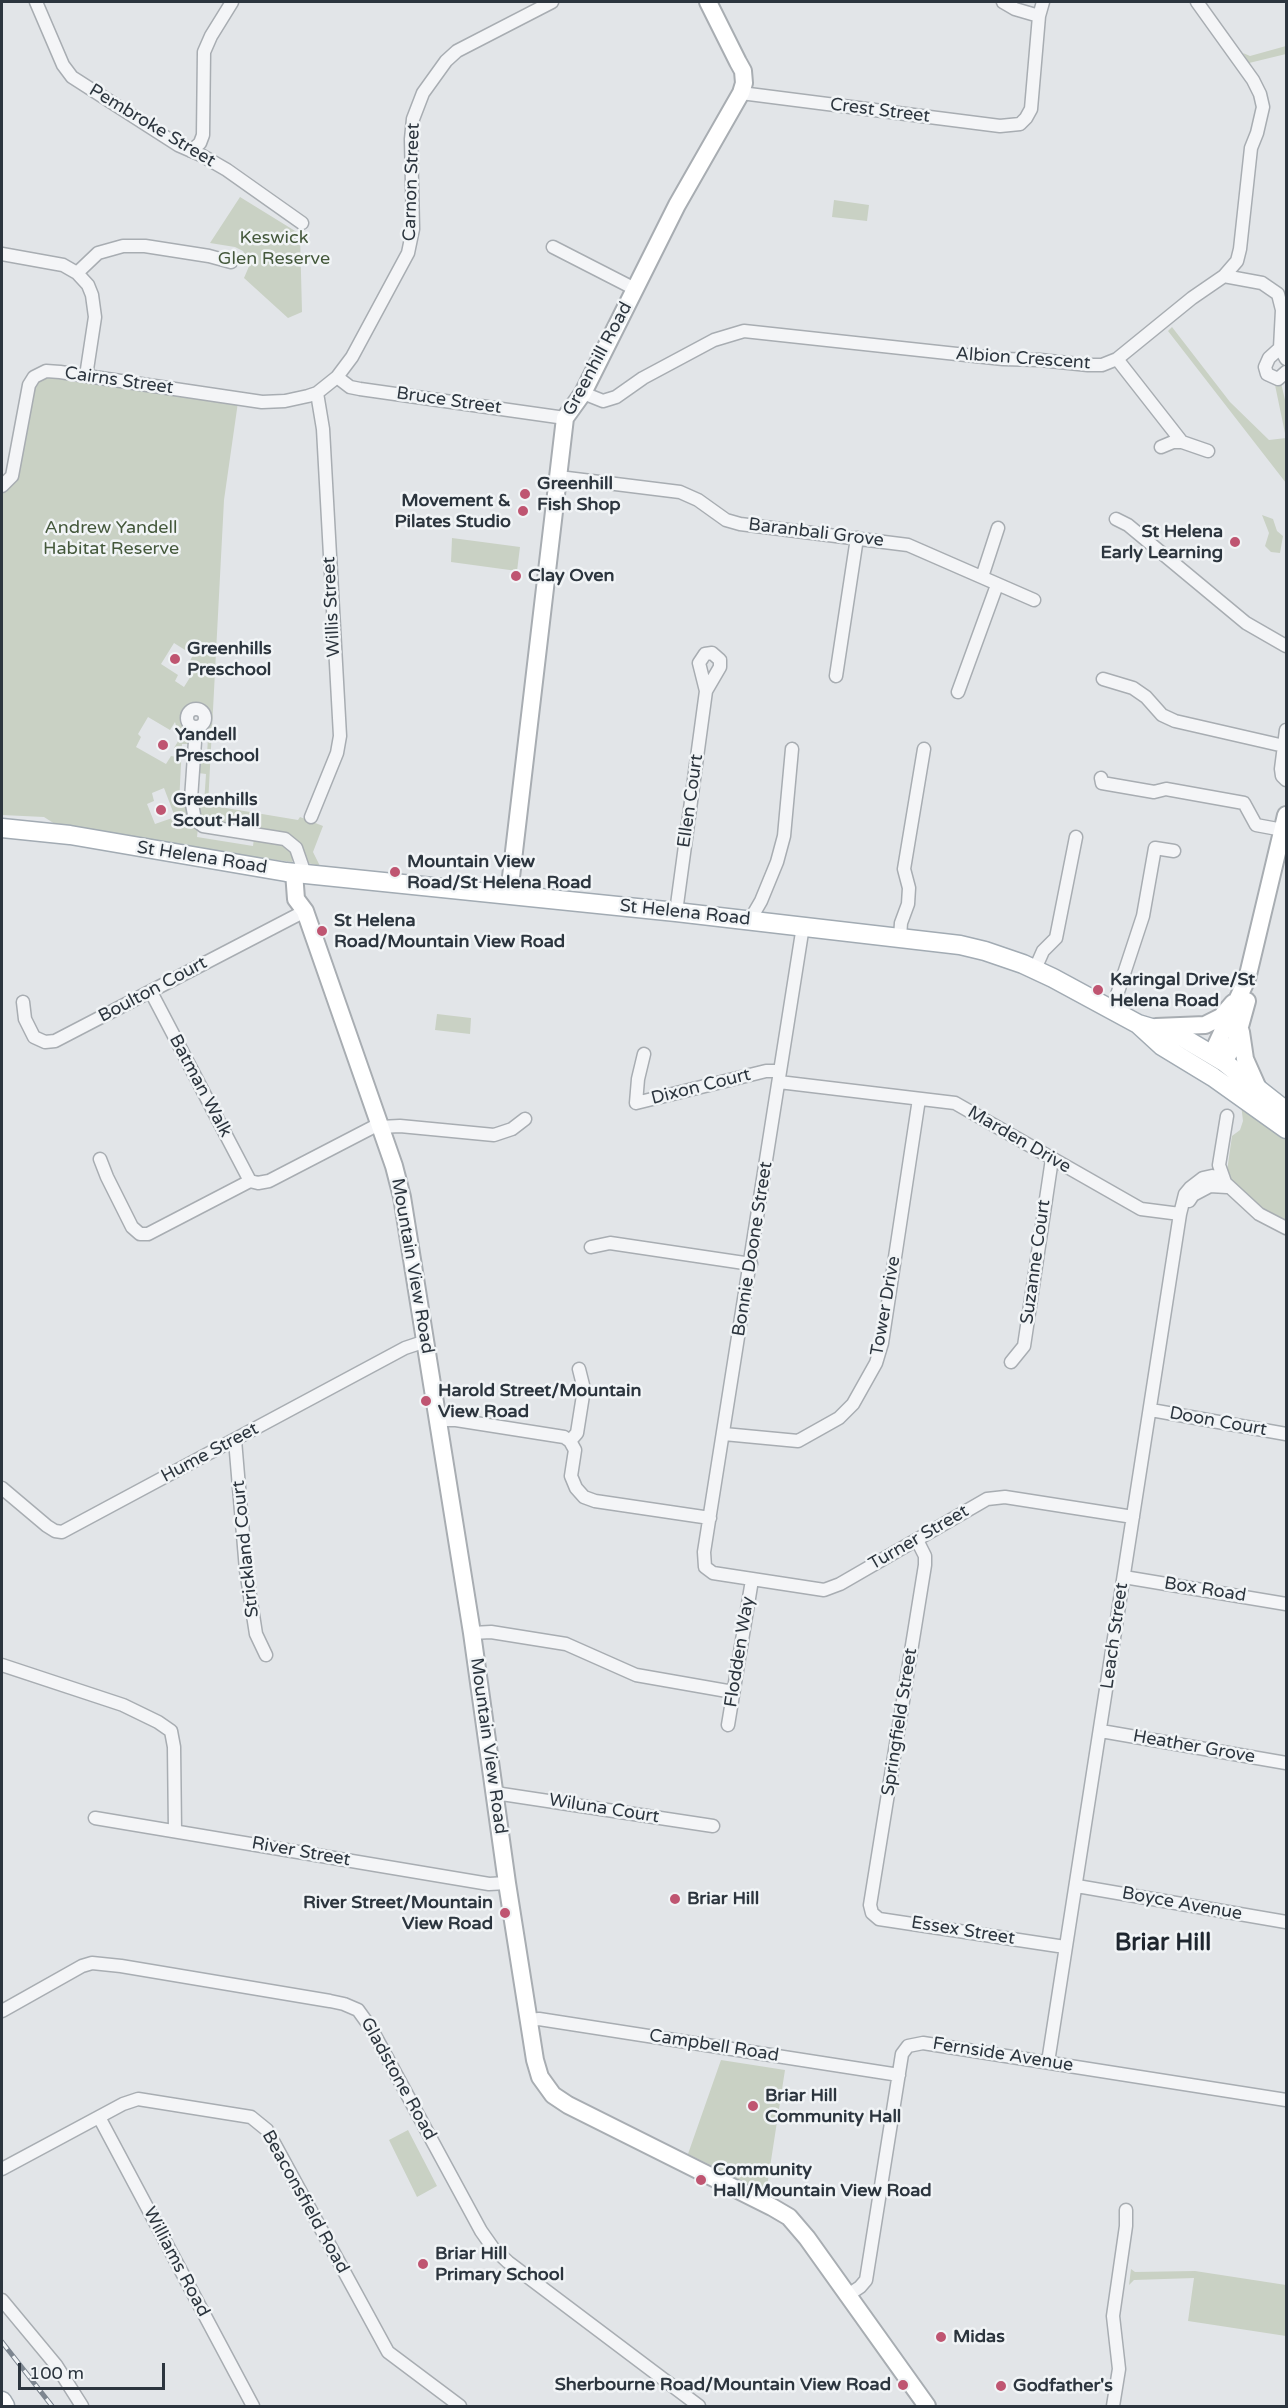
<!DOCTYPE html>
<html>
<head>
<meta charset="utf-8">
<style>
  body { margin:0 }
  #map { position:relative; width:1288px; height:2408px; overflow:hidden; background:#e2e5e8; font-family:"Varela Round",sans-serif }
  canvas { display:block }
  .frame { position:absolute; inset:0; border:3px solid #2c353e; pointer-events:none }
  .scale { position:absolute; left:18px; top:2363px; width:147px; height:27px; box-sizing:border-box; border:3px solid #2c353e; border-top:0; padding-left:8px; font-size:18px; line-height:21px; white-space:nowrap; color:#2c353e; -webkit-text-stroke:4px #f1f4f6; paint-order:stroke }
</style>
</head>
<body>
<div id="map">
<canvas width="1288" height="2408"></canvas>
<div class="frame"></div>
<div class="scale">100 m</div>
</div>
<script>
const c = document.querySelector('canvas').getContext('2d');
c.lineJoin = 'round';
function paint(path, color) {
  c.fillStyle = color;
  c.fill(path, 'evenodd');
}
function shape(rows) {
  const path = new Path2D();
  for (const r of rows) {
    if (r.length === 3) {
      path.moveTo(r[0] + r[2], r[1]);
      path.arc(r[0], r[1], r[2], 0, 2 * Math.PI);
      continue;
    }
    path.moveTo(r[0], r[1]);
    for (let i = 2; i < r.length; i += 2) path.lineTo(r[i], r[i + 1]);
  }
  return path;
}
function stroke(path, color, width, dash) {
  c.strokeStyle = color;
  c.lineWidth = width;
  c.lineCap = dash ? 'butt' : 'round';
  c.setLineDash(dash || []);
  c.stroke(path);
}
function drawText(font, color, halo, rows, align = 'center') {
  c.font = font + ' "Varela Round",sans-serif';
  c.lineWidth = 5;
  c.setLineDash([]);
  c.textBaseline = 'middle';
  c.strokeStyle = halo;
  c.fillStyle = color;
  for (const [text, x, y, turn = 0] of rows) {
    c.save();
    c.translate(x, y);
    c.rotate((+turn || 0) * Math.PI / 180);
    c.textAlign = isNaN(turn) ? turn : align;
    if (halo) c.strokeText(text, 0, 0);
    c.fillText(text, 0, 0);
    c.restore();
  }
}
paint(shape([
  [1286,46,1286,54,1249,63,1243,53,1250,56],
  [240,197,300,234,302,312,288,318,244,278,250,264,243,251,235,247,210,243],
  [834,200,869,205,867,221,832,217],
  [1172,327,1230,402,1269,440,1286,438,1275,385,1281,383,1286,404,1286,483,1168,331],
  [52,374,238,402,224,500,208,805,298,820,300,817,323,826,313,852,320,866,308,863,298,844,287,835,210,822,200,817,197,805,204,804,206,774,198,773,199,756,207,756,209,715,207,709,197,704,186,708,182,717,190,738,189,744,182,744,179,804,186,806,189,819,198,828,197,837,253,846,254,838,278,842,293,851,294,856,292,862,238,855,55,824,44,817,2,815,2,490,12,483,17,473,32,387,42,376],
  [174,643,193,655,190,661,197,666,184,687,175,681,178,675,161,664],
  [148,717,170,730,175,722,177,729,183,733,174,748,178,750,176,757,171,756,166,764,136,747,141,737,138,734],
  [164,788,175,817,155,824,147,804,154,801,152,793],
  [1262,515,1273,519,1277,531,1283,536,1280,553,1271,552,1265,546,1269,533],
  [452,538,520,547,517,571,451,562],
  [437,1014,471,1018,470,1034,435,1030],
  [1241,1104,1286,1140,1286,1222,1251,1201,1234,1185,1230,1178,1227,1171,1232,1136,1240,1130,1243,1121],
  [721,2060,785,2070,766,2193,688,2154],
  [408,2130,437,2186,417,2197,389,2140],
  [1131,2269,1135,2272,1195,2271,1286,2285,1286,2336,1188,2321,1194,2278,1134,2280,1129,2285]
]), '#c9d1c4');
const street = shape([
  [36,2,63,65,72,77,178,145,201,155,227,170,302,223],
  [1003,2,1015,9,1039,16],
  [741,93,1000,126,1020,124,1026,118,1031,109,1039,16,1043,2],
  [191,151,200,143,203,135,204,52,211,36,232,2],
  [553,247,635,289],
  [2,254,63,265,77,273,88,285,92,295,95,317,86,376],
  [77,273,98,253,123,246,145,246,209,256,231,262],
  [1224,276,1262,283,1278,294,1282,310,1280,348],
  [1117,359,1182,442],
  [1286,359,1280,348,1269,358,1265,367,1267,374,1278,379,1286,372],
  [337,377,350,387,360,389,565,418],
  [583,393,603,401,616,397,643,378,714,340,744,331,1003,359,1040,360,1088,365,1102,365,1117,359,1192,298,1224,276,1237,261,1240,249,1251,148,1257,133,1263,107,1260,94,1253,80,1197,2],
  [1161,447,1173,442,1182,442,1208,451],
  [559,477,680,492,698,500,726,520,740,524,908,545,1034,600],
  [2,486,12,476,29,385,34,377,46,371,60,372,262,402,285,401,308,396,317,393,337,377,352,357,408,253,413,229,411,139,413,119,423,93,446,61,457,51,552,2],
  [1116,519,1128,525,1246,623,1286,646],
  [982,577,998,528],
  [836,676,857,538],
  [1103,679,1133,688,1146,697,1162,715,1175,721,1284,746],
  [958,692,997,585],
  [196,718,9],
  [196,727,191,799,195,820,203,826,285,839,296,848,305,874],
  [1286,730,1281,769,1282,776,1286,780],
  [1101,778,1102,783,1154,792,1166,789,1244,803,1256,825,1283,830],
  [311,817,337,753,340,736,323,429,317,393],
  [676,912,706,691,699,663,705,654,712,653,720,660,720,667,706,691],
  [750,920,761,901,777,862,784,836,792,749],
  [803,926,704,1552,705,1567,713,1573,824,1590,840,1584,987,1499,1005,1497,1133,1517],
  [900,937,901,923,908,904,909,888,904,869,924,749],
  [1035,969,1043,951,1056,938,1076,837],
  [151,992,250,1181],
  [23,1002,25,1019,34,1037,45,1042,55,1041,305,911],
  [1112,1010,1143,916,1155,848,1174,851],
  [644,1054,638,1079,636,1103,766,1071,780,1071],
  [779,1082,955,1103,1141,1209,1180,1214],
  [380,1127,400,1126,494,1135,512,1129,525,1119],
  [100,1159,107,1177,132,1227,140,1234,148,1234,250,1181,258,1183,269,1181,379,1124],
  [1226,1185,1219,1165,1227,1116],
  [1189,1201,1193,1195,1210,1186,1227,1187],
  [591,1247,610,1243,751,1264],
  [1011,1362,1024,1346,1052,1159],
  [1151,1410,1286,1434],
  [438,1420,456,1420,564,1437,570,1441],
  [724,1434,798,1441,839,1418,853,1404,876,1363,882,1343,919,1099],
  [235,1440,246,1570,256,1634,266,1655],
  [570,1441,575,1450,571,1476,576,1488,584,1497,595,1501,710,1518],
  [570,1441,577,1433,584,1389,579,1369],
  [2,1488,47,1526,55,1531,62,1532,405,1348,426,1341],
  [917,1540,925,1556,925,1565,870,1905,872,1913,879,1919,1065,1947],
  [1124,1577,1286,1604],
  [472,1633,491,1632,566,1644,636,1675,733,1692],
  [2,1665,123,1705,158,1722,171,1731,174,1747,175,1831],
  [728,1725,752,1580],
  [1101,1731,1286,1763],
  [495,1793,713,1826],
  [95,1818,489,1884,507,1883],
  [1077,1886,1286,1922],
  [2,2011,82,1966,92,1963,121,1966,330,2001,344,2004,358,2010,371,2028,481,2231,493,2248,508,2262,699,2406],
  [529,2020,539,2019,899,2075],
  [1048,2062,1180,1214,1185,1194,1190,1188,1203,1178,1212,1176,1220,1178,1259,1214,1286,1228],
  [99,2117,253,2406],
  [2,2169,123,2104,138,2099,251,2117,267,2130,388,2352,460,2406],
  [848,2295,860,2287,866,2280,902,2054,908,2046,923,2043,1286,2100],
  [2,2300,56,2365,82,2406],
  [1113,2406,1119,2369,1113,2316,1126,2226,1126,2210]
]);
const secondary = shape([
  [294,872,296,899,305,911,394,1166,402,1197,472,1633,507,1883,535,2060,540,2077,553,2095,568,2105,772,2207,789,2217,807,2238,927,2406],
  [509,894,565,418,583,393,677,205,741,93,744,83,743,71,738,62,708,2],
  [1156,1027,1205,1025,1221,1017,1233,1003],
  [1241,1032,1245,1059,1257,1086],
  [1212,1054,1247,979,1286,815],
  [1224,1062,1236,1041,1247,1001]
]);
const primary = shape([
  [2,828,70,835,286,872,676,912,960,945,985,951,1023,964,1053,978,1138,1024,1182,1037,1224,1062,1286,1111],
  [1138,1024,1162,1046,1213,1077,1286,1129],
  [2,2401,5,2406]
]);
stroke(street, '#a8adb2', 15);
stroke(secondary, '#a8adb2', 20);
stroke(primary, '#a2abb3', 21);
stroke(street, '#f4f5f7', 12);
stroke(secondary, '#fff', 16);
stroke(primary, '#fff', 18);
const rail = shape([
  [2,2342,52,2406]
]);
stroke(rail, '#7d8690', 5);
stroke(rail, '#f1f4f6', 3, [9]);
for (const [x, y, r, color] of [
  [525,494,6,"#bf5571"],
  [523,511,6,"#bf5571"],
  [1235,542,6,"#bf5571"],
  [516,576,6,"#bf5571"],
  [175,659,6,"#bf5571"],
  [163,745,6,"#bf5571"],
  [161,810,6,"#bf5571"],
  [395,872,6,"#bf5571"],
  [322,931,6,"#bf5571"],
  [1098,990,6,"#bf5571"],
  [426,1401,6,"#bf5571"],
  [675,1899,6,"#bf5571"],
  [505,1913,6,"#bf5571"],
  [753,2106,6,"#bf5571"],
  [701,2180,6,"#bf5571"],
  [423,2264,6,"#bf5571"],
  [941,2337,6,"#bf5571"],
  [903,2385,6,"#bf5571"],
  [1001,2386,6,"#bf5571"]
]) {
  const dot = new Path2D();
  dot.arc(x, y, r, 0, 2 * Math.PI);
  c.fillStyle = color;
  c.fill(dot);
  stroke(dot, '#f1f4f6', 2);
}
drawText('18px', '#2c353e', '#f1f4f6', [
  ["Crest Street",880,111,7],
  ["Pembroke Street",152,126,31],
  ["Carnon Street",412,182,-88],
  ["Greenhill Road",598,359,-62],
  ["Albion Crescent",1023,359,4],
  ["Cairns Street",119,381,8],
  ["Bruce Street",449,401,8],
  ["Baranbali Grove",816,533,7],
  ["Willis Street",332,607,-93],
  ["Ellen Court",691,801,-82],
  ["St Helena Road",202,858,9],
  ["St Helena Road",685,913,6],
  ["Boulton Court",153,990,-28],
  ["Batman Walk",200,1086,62],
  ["Dixon Court",701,1087,-14],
  ["Marden Drive",1019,1140,30],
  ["Bonnie Doone Street",753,1249,-81],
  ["Suzanne Court",1036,1262,-82],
  ["Mountain View Road",412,1266,80],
  ["Tower Drive",886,1306,-80],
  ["Doon Court",1218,1422,10],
  ["Hume Street",210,1453,-28],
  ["Turner Street",919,1538,-30],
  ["Strickland Court",246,1549,-96],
  ["Box Road",1205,1590,9],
  ["Leach Street",1115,1636,-82],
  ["Flodden Way",740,1652,-81],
  ["Springfield Street",900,1722,-81],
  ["Mountain View Road",488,1746,82],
  ["Heather Grove",1194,1747,10],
  ["Wiluna Court",604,1809,9],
  ["River Street",301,1852,10],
  ["Boyce Avenue",1182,1904,10],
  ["Essex Street",963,1931,9],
  ["Campbell Road",714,2046,9],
  ["Fernside Avenue",1003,2055,9],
  ["Gladstone Road",398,2079,61],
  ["Beaconsfield Road",305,2202,61],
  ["Williams Road",176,2262,62]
]);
drawText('18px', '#44583b', '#f1f4f6', [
  ["Keswick",274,238],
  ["Glen Reserve",274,259],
  ["Andrew Yandell",111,528],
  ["Habitat Reserve",111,549]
]);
drawText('bold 18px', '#2c353e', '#f1f4f6', [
  ["Greenhill",537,484],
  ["Fish Shop",537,505],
  ["Movement &",511,501,"right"],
  ["Pilates Studio",511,522,"right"],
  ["St Helena",1223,532,"right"],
  ["Early Learning",1223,553,"right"],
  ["Clay Oven",528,576],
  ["Greenhills",187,649],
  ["Preschool",187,670],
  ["Yandell",175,735],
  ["Preschool",175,756],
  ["Greenhills",173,800],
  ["Scout Hall",173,821],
  ["Mountain View",407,862],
  ["Road/St Helena Road",407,883],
  ["St Helena",334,921],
  ["Road/Mountain View Road",334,942],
  ["Karingal Drive/St",1110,980],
  ["Helena Road",1110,1001],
  ["Harold Street/Mountain",438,1391],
  ["View Road",438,1412],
  ["Briar Hill",687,1899],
  ["River Street/Mountain",493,1903,"right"],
  ["View Road",493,1924,"right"],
  ["Briar Hill",765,2096],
  ["Community Hall",765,2117],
  ["Community",713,2170],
  ["Hall/Mountain View Road",713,2191],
  ["Briar Hill",435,2254],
  ["Primary School",435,2275],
  ["Midas",953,2337],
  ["Sherbourne Road/Mountain View Road",891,2385,"right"],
  ["Godfather's",1013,2386]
], 'left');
drawText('bold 24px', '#1e262f', '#f1f4f6', [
  ["Briar Hill",1163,1944]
]);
</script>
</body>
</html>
